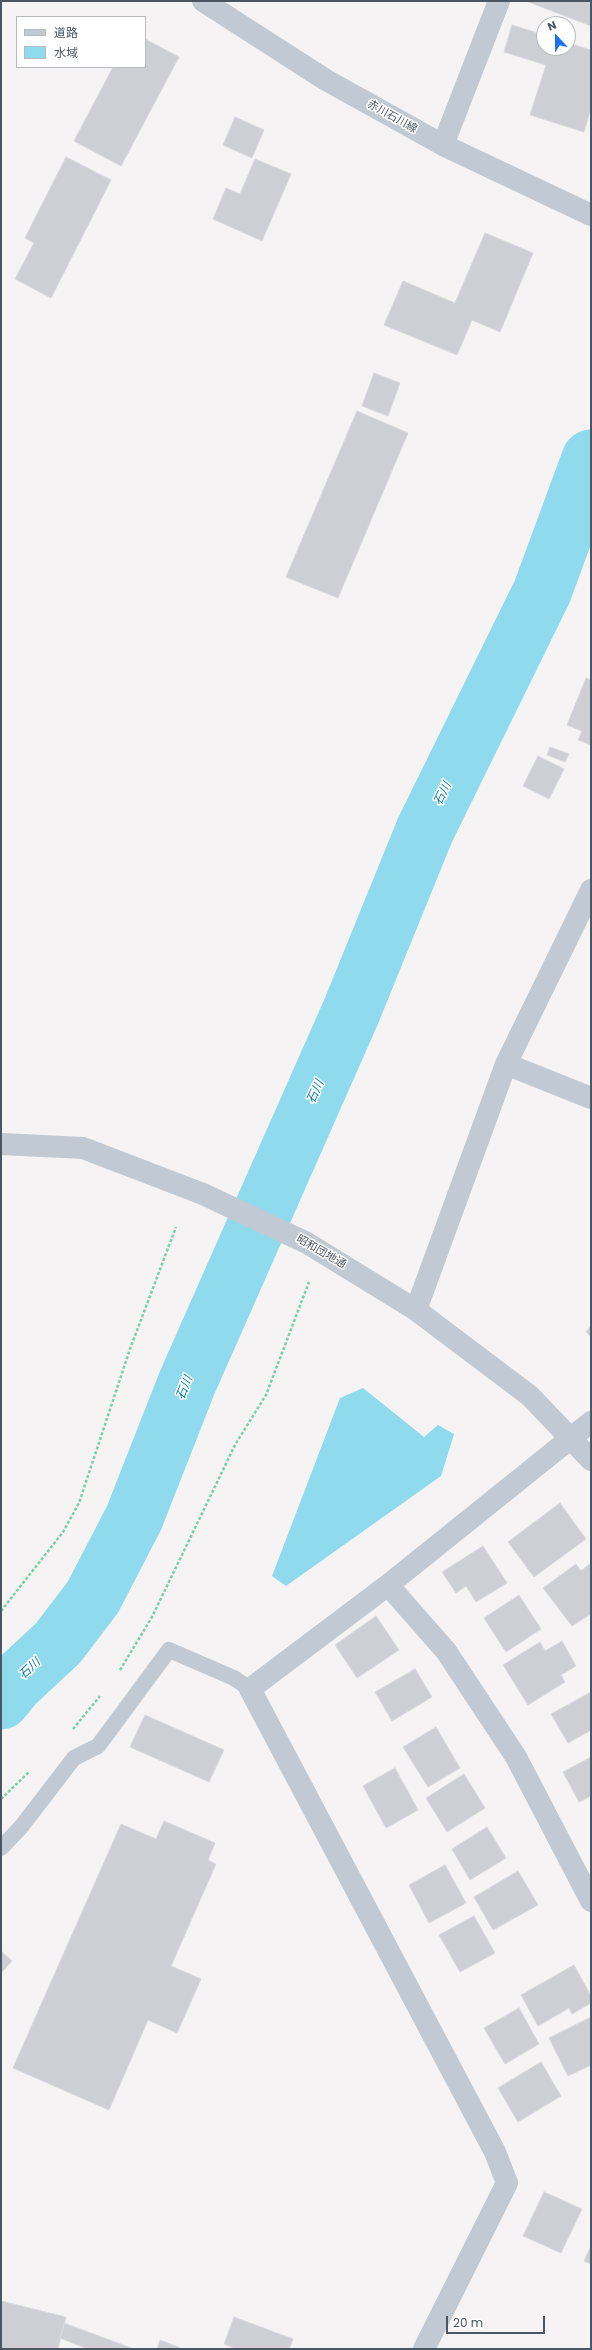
<!DOCTYPE html>
<html>
<head>
<meta charset="utf-8">
<style>
  body { margin:0 }
  #map { position:relative; width:592px; height:2350px; overflow:hidden; background:#f5f3f3; font-family:Poppins,"Noto Sans JP",sans-serif }
  canvas { display:block }
  .frame { position:absolute; inset:0; border:2px solid #4a5661; pointer-events:none }
  .legend { position:absolute; left:16px; top:16px; width:130px; height:52px; box-sizing:border-box; background:#fff; border:1px solid #b7bbc0; margin:0; padding:5px 7px; list-style:none; font-size:12px; color:#4a5661 }
  .legend li { display:flex; align-items:center; gap:8px; height:20px }
  .legend b { width:20px; border:1px solid #b7bbc0 }
  .north { position:absolute; left:536px; top:16px; width:40px; height:40px; box-sizing:border-box; background:#fff; border:1px solid #b7bbc0; border-radius:50%; rotate:338deg; font-size:11px; font-weight:700; line-height:16px; text-align:center; color:#4a5661 }
  .north::after { content:''; display:block; margin:auto; width:14px; height:18px; background:#1a73e8; clip-path:polygon(50% 0,100% 100%,50% 72%,0 100%) }
  .scale { position:absolute; left:446px; top:2316px; width:99px; height:18px; box-sizing:border-box; border:2px solid #4a5661; border-top:0; padding-left:5px; font-size:12px; line-height:14px; white-space:nowrap; color:#4a5661; -webkit-text-stroke:3px #fff; paint-order:stroke }
</style>
</head>
<body>
<div id="map">
<canvas width="592" height="2350"></canvas>
<div class="frame"></div>
<ul class="legend">
<li><b style="height:5px;background:#c1cad2"></b>道路</li>
<li><b style="height:11px;background:#90daee"></b>水域</li>
</ul>
<div class="north">N</div>
<div class="scale">20 m</div>
</div>
<script>
const c = document.querySelector('canvas').getContext('2d');
c.lineJoin = 'round';
function paint(path, color) {
  c.fillStyle = color;
  c.fill(path, 'evenodd');
}
function shape(rows) {
  const path = new Path2D();
  for (const r of rows) {
    path.moveTo(r[0], r[1]);
    for (let i = 2; i < r.length; i += 2) path.lineTo(r[i], r[i + 1]);
  }
  return path;
}
function stroke(path, color, width, dash) {
  c.strokeStyle = color;
  c.lineWidth = width;
  c.lineCap = dash ? 'butt' : 'round';
  c.setLineDash(dash || []);
  c.stroke(path);
}
function drawText(font, color, halo, rows, align = 'center') {
  c.font = font + ' Poppins,"Noto Sans JP",sans-serif';
  c.lineWidth = 3;
  c.setLineDash([]);
  c.textBaseline = 'middle';
  c.strokeStyle = halo;
  c.fillStyle = color;
  for (const [text, x, y, turn = 0] of rows) {
    c.save();
    c.translate(x, y);
    c.rotate((+turn || 0) * Math.PI / 180);
    c.textAlign = isNaN(turn) ? turn : align;
    if (halo) c.strokeText(text, 0, 0);
    c.fillText(text, 0, 0);
    c.restore();
  }
}
paint(shape([
  [363,1388,424,1437,438,1425,454,1434,441,1476,286,1586,272,1576,340,1398]
]), '#90daee');
stroke(shape([
  [1,1700,14,1684,58,1643,93,1597,134,1518,187,1383,351,1012,425,830,542,592,591,459]
]), '#90daee', 59);
const building = shape([
  [526,1,591,1,591,26,526,1],
  [512,25,544,35,544,48,568,48,568,43,591,50,591,108,584,132,530,115,546,65,504,52,512,25],
  [145,39,179,57,121,166,74,141,113,67,145,67,145,39],
  [235,117,264,130,252,158,223,145,235,117],
  [66,157,111,180,51,298,15,279,34,243,25,238,66,157],
  [255,159,291,174,262,241,213,219,226,188,240,194,255,159],
  [485,233,533,253,500,332,472,320,457,355,384,325,403,281,455,303,485,233],
  [374,373,400,383,388,416,362,406,374,373],
  [357,411,408,433,338,598,286,577,357,411],
  [586,678,591,680,591,745,578,740,582,731,567,725,586,678],
  [550,747,569,754,565,762,547,755,550,747],
  [538,756,564,769,549,799,523,786,538,756],
  [591,1326,591,1337,586,1332,591,1326],
  [560,1503,586,1539,534,1577,508,1542,560,1503],
  [483,1546,507,1583,476,1602,466,1586,456,1593,442,1572,483,1546],
  [591,1563,591,1614,572,1626,543,1588,576,1564,581,1571,591,1563],
  [519,1595,541,1629,506,1652,484,1618,519,1595],
  [376,1616,399,1650,357,1678,335,1645,376,1616],
  [562,1641,576,1666,561,1675,565,1682,528,1705,503,1665,540,1642,545,1651,562,1641],
  [415,1669,432,1697,392,1721,375,1692,415,1669],
  [591,1692,591,1730,568,1743,551,1714,591,1692],
  [145,1715,224,1750,209,1782,130,1747,145,1715],
  [436,1727,460,1768,428,1787,403,1747,436,1727],
  [591,1757,591,1796,579,1802,563,1772,591,1757],
  [395,1768,418,1810,386,1828,363,1786,395,1768],
  [464,1774,485,1808,447,1832,426,1798,464,1774],
  [164,1821,215,1843,208,1860,216,1864,171,1966,201,1979,177,2033,148,2020,109,2110,13,2068,121,1824,156,1839,164,1821],
  [487,1827,506,1858,470,1880,452,1849,487,1827],
  [445,1865,466,1903,429,1923,409,1885,445,1865],
  [518,1871,538,1905,493,1930,474,1897,518,1871],
  [474,1916,495,1953,460,1972,439,1935,474,1916],
  [1,1951,12,1961,1,1973,1,1951],
  [574,1965,591,1996,591,2003,572,2014,569,2008,538,2026,521,1995,574,1965],
  [519,2008,539,2044,505,2064,484,2028,519,2008],
  [591,2017,591,2065,568,2076,549,2038,591,2017],
  [541,2062,561,2096,518,2122,498,2088,541,2062],
  [544,2192,582,2209,561,2253,523,2236,544,2192],
  [591,2246,591,2264,584,2261,591,2246],
  [1,2301,66,2317,58,2349,1,2349,1,2301],
  [234,2317,293,2339,289,2349,236,2349,224,2344,234,2317],
  [64,2323,134,2349,88,2349,60,2338,64,2323],
  [160,2340,183,2349,157,2349,160,2340]
]);
paint(building, '#cdcfd5');
stroke(building, '#d7d9de', 1);
stroke(shape([
  [1,1611,63,1532,79,1503,130,1349,176,1227],
  [120,1670,152,1617,235,1445,266,1395,309,1282],
  [73,1729,100,1696],
  [1,1799,29,1772]
]), '#7ad0a6', 2.5, [3, 2]);
stroke(shape([
  [1,1848,21,1827,74,1758,98,1746,169,1650,234,1678,250,1689]
]), '#c1cad2', 16);
stroke(shape([
  [443,145,499,1],
  [506,1064,591,1098],
  [416,1310,506,1064,591,890],
  [388,1585,446,1651,516,1757,591,1901],
  [424,2349,507,2183,495,2152,250,1689,388,1585,591,1422]
]), '#c1cad2', 22);
stroke(shape([
  [203,1,326,80,443,145,591,215],
  [1,1144,83,1148,203,1194,307,1243,416,1310,530,1396,591,1460]
]), '#c1cad2', 22);
drawText('11px', '#4a5661', '#fff', [
  ["赤川石川線",392,117,29],
  ["昭和団地通",321,1252,30]
]);
drawText('italic 12px', '#0c7c9b', '#fff', [
  ["石川",443,794,-64],
  ["石川",316,1092,-66],
  ["石川",185,1388,-68],
  ["石川",30,1669,-43]
]);
</script>
</body>
</html>
